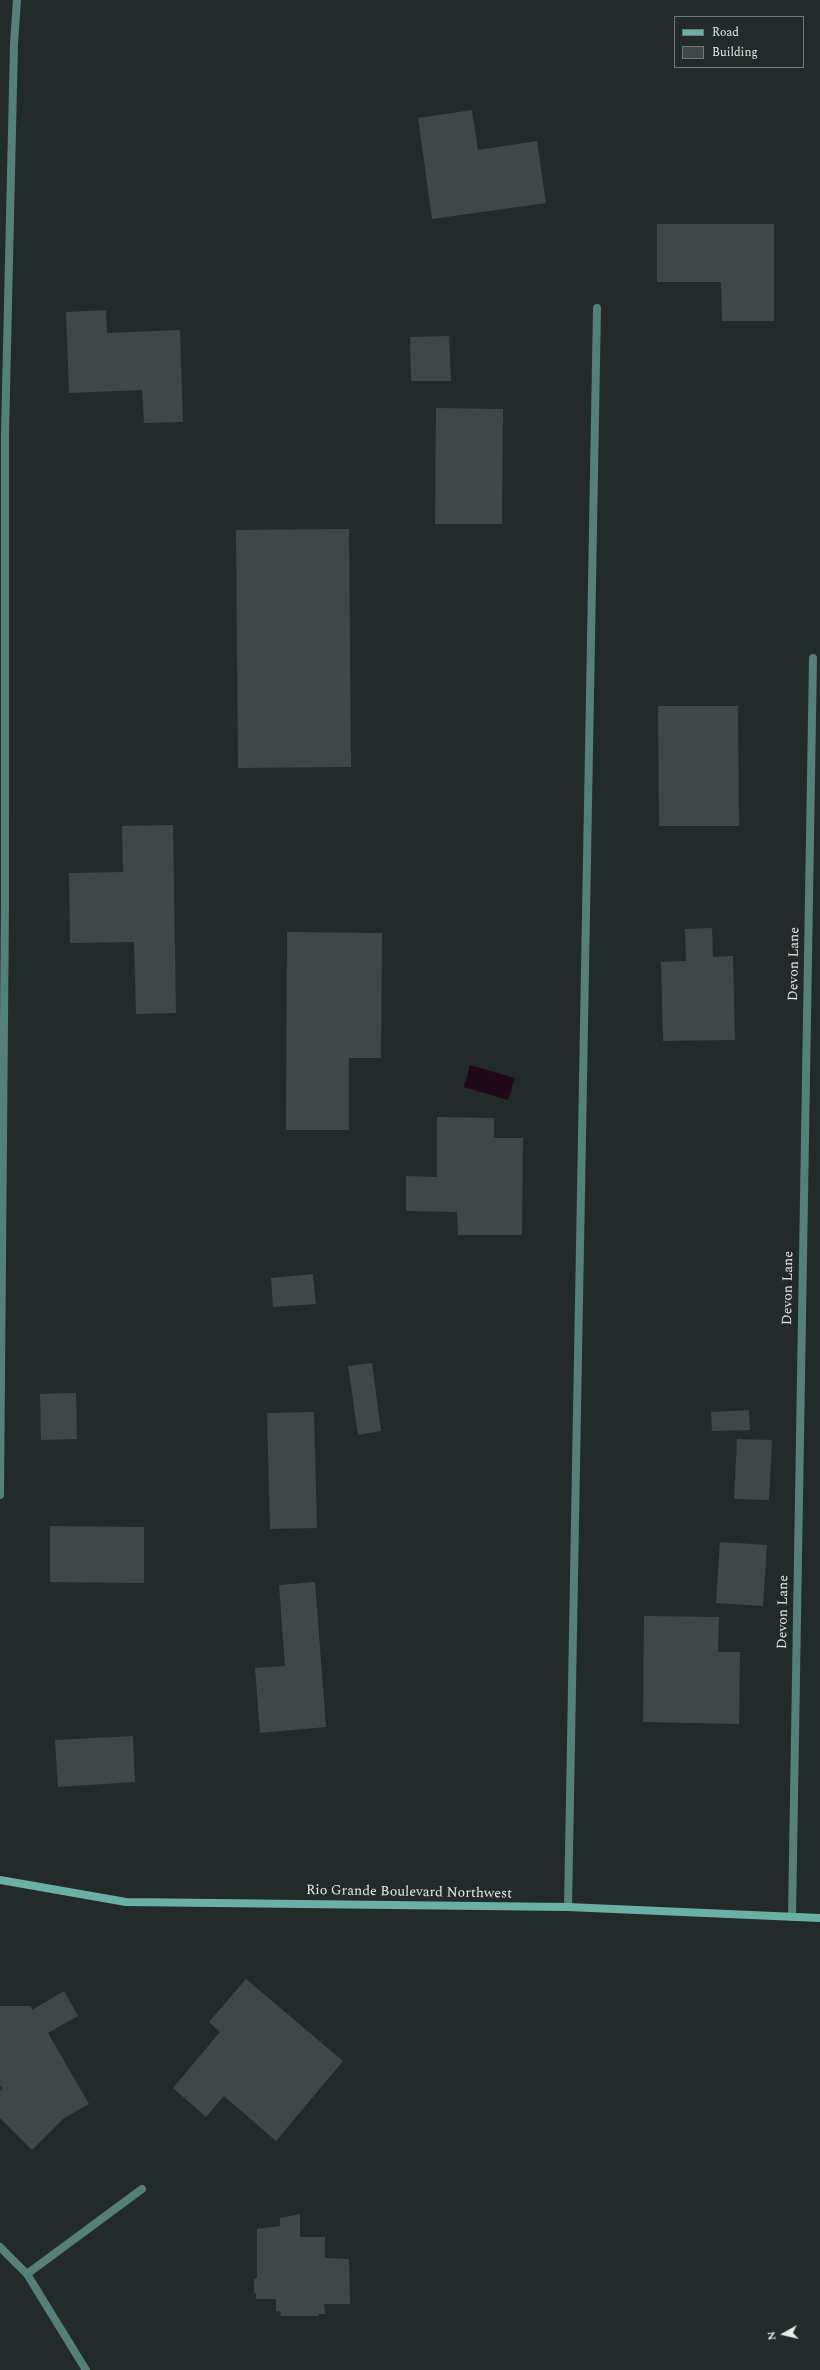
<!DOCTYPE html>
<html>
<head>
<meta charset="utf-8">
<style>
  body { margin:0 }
  #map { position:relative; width:820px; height:2370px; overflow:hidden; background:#232b2a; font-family:Spectral,serif }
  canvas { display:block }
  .legend { position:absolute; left:674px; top:16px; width:130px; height:52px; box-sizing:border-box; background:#232b2a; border:1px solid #717877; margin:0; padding:5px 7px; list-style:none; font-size:12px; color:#e6ebea }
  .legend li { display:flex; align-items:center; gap:8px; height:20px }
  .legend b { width:20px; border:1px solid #717877 }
  .north { position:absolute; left:764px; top:2314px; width:40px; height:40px; -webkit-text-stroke:3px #232b2a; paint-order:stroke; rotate:262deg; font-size:11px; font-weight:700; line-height:16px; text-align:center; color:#e6ebea }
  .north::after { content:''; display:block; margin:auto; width:14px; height:18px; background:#e6ebea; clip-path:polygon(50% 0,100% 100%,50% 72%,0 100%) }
</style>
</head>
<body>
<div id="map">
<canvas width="820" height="2370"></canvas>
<ul class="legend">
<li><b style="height:5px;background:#6ab0a6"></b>Road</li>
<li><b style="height:11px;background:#3f4846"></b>Building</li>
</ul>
<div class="north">N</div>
</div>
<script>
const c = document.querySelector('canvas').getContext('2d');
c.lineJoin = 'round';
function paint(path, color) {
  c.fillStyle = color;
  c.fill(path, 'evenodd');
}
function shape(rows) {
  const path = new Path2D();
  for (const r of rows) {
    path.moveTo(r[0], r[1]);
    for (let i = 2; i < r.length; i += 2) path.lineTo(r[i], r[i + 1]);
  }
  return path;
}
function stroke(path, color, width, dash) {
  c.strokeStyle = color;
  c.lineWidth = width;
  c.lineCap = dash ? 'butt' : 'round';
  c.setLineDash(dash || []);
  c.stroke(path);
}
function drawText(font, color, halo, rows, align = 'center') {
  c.font = font + ' Spectral,serif';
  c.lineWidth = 4;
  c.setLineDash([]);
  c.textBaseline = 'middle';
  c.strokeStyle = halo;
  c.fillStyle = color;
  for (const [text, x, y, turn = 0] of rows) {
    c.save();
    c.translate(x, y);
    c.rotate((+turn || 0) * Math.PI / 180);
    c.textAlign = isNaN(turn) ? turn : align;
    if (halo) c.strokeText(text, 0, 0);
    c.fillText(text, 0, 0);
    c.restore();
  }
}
paint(shape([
  [470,1065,515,1078,508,1100,464,1087]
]), '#1f0919');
paint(shape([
  [472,110,478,150,537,141,546,203,432,219,418,118],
  [657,224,774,224,774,321,722,321,721,282,657,282],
  [106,310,107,333,180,330,183,422,144,423,142,390,69,393,66,312],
  [449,336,451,381,411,381,410,337],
  [436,408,503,409,502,524,435,524],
  [349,529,351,767,238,768,236,530],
  [658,706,738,706,739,826,659,826],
  [173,825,176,1013,136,1014,134,942,70,943,69,873,123,872,122,826],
  [712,928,713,957,733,956,735,1040,663,1041,661,962,686,961,685,929],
  [287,932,382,933,381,1058,349,1058,349,1130,286,1130],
  [437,1117,494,1118,494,1138,523,1138,522,1235,458,1235,457,1212,406,1211,406,1176,437,1177],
  [313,1274,316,1304,273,1307,271,1278],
  [372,1363,381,1431,358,1435,348,1366],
  [76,1393,77,1439,41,1440,40,1394],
  [749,1410,750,1430,712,1431,711,1412],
  [314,1412,317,1528,270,1529,267,1413],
  [737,1439,772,1440,769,1500,734,1499],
  [50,1526,144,1527,144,1583,50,1582],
  [720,1542,767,1545,763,1606,716,1603],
  [315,1582,326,1727,260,1733,255,1668,285,1666,279,1585],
  [644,1616,719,1617,718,1652,740,1652,739,1724,643,1722],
  [133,1736,135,1782,58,1787,55,1740],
  [246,1979,343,2061,276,2141,224,2096,206,2117,173,2088,220,2032,209,2022],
  [64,1991,78,2016,48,2033,89,2104,64,2118,32,2150,0,2118,0,2091,3,2088,0,2085,0,2006,31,2006,32,2010],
  [300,2214,300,2237,325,2237,325,2258,349,2259,350,2304,324,2304,325,2314,318,2314,319,2316,280,2316,281,2312,276,2311,276,2299,256,2299,256,2293,254,2293,254,2279,257,2278,257,2229,280,2226,280,2218]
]), '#3f4846');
stroke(shape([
  [0,1495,5,903,5,434,14,44,17,0],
  [568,1907,597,308],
  [792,1917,813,658],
  [0,2247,27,2274,86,2370],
  [27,2274,142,2189]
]), '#557f79', 8);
stroke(shape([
  [0,1880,126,1902,568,1907,820,1918]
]), '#6ab0a6', 8);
drawText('14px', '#e6ebea', '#232b2a', [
  ["Devon Lane",795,964,-89],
  ["Devon Lane",789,1288,-89],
  ["Devon Lane",784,1612,-89],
  ["Rio Grande Boulevard Northwest",409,1893,1]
]);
</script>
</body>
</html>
